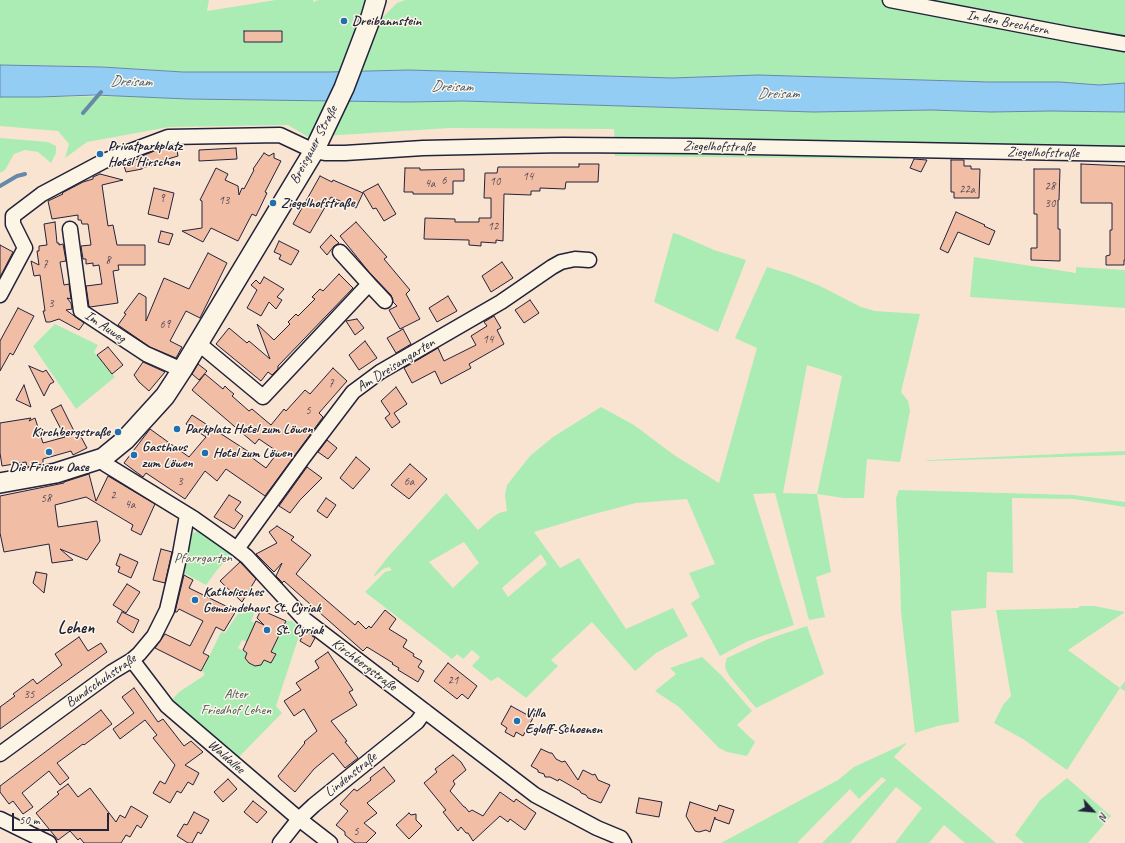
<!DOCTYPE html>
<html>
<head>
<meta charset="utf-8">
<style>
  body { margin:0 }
  #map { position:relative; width:1125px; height:843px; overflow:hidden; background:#f9e4d2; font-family:Caveat,sans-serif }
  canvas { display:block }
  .north { position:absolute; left:1073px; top:791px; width:40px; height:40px; -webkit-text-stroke:3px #fcf5e5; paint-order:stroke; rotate:116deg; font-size:11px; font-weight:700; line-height:16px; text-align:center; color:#22223b }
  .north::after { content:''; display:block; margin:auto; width:14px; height:18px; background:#22223b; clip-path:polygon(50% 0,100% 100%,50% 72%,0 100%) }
  .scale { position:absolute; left:12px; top:813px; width:97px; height:18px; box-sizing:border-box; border:2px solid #22223b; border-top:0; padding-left:5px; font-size:12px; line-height:14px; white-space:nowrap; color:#22223b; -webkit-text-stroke:3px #fcf5e5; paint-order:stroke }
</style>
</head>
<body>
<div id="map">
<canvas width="1125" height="843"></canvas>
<div class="north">N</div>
<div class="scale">50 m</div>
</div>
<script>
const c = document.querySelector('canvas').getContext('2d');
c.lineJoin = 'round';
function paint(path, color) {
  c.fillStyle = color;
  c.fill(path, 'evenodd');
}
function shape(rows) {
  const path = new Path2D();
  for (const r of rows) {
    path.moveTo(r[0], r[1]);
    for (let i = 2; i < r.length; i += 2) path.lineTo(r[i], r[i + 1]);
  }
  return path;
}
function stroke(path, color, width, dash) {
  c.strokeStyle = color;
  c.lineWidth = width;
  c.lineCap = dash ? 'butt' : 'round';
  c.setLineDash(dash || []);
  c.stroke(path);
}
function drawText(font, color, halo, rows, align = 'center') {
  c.font = font + ' Caveat,sans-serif';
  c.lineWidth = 3;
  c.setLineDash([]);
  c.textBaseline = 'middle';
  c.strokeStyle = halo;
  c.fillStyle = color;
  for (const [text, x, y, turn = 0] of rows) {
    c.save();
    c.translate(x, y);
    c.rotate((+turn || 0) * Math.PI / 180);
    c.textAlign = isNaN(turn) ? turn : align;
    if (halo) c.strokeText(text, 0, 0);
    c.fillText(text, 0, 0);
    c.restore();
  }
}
paint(shape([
  [0,0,209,0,207,11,276,0,313,0,313,2,319,0,368,0,359,35,375,37,382,18,397,3,405,0,1125,0,1125,83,1099,85,1060,82,989,82,758,75,672,78,409,70,328,72,183,72,102,67,0,65],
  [0,96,39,97,130,96,188,99,408,102,463,101,813,112,931,110,991,112,1051,111,1125,112,1125,146,899,145,898,159,615,156,614,129,450,128,308,137,288,125,169,127,87,142,65,158,69,144,58,131,0,126],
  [0,138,48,142,56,146,56,153,51,163,38,152,25,150,14,154,5,170,0,173],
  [673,233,680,235,714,250,746,260,718,332,654,302],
  [974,257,1076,273,1076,267,1125,270,1125,308,970,297],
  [767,267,790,274,820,286,861,307,875,311,920,314,901,392,908,401,910,411,900,462,867,459,864,498,844,498,817,494,831,572,816,577,825,617,809,620,775,493,753,494,794,625,748,641,720,656,691,603,700,597,689,573,715,564,687,499,636,503,590,515,534,532,560,568,579,558,626,629,673,608,688,636,656,653,635,671,592,622,551,660,558,666,526,698,498,677,491,681,472,666,480,657,472,650,463,659,457,654,452,659,365,592,385,572,392,570,389,567,383,569,375,576,374,575,387,558,446,493,478,530,493,517,499,513,507,511,505,495,507,485,530,456,553,437,601,407,634,425,674,455,719,483,757,348,735,338],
  [807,365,842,376,817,494,783,493],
  [464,542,479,563,453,588,429,562],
  [541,554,547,564,508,597,502,588],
  [55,324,98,345,94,352,115,377,76,409,33,346],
  [1125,451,1125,455,925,461,929,460],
  [899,490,1074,495,1125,502,1125,507,1074,499,1012,498,1013,573,987,572,986,608,951,611,959,722,937,726,915,733,901,612,900,571,896,498],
  [197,531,232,554,217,570,206,585,182,572,189,536],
  [248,604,257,608,251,621,255,623,247,642,242,640,238,648,247,653,245,658,249,663,255,666,261,665,264,660,272,663,276,654,271,652,286,621,292,621,301,630,276,706,282,713,237,759,171,701,179,692,202,677,205,674,202,671,221,632,225,633,237,615],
  [1080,606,1094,606,1125,612,1068,650,1120,688,1125,681,1125,691,1120,688,1067,770,1023,739,994,723,1003,705,1011,696,996,610,1078,608],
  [807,626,824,674,756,708,730,677,726,670,725,665,727,658,768,639],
  [702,657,721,675,752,711,737,725,755,742,747,756,727,752,719,748,679,707,655,691,676,674,670,668],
  [906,743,906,744,894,757,996,843,965,843,944,825,929,843,895,843,922,808,896,787,850,843,822,843,886,780,882,777,859,799,850,789,797,843,721,843,838,780,854,767],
  [1067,778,1111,816,1088,843,1024,843,1015,835,1040,800]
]), '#abecb5');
const water = shape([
  [0,65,102,67,183,72,328,72,409,70,672,78,758,75,989,82,1060,82,1099,85,1125,83,1125,112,1051,111,991,112,931,110,813,112,463,101,408,102,188,99,95,95,39,97,0,97,0,65]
]);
paint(water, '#94cdf3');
stroke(water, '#6689a9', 1);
stroke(shape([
  [83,113,101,92],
  [0,186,17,176,25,174]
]), '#6689a9', 4);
const building = shape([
  [244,31,282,31,282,42,244,42,244,31],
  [176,145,178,156,161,161,162,163,142,168,142,169,126,172,123,163,142,158,142,156,167,146,176,145],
  [236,148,237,159,199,161,199,150,236,148],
  [264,153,269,156,274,153,274,158,281,161,265,192,267,193,256,216,252,214,238,241,211,228,203,242,182,231,202,228,202,201,200,200,216,168,228,174,225,180,238,186,239,195,242,188,244,189,254,170,253,169,264,153],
  [914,159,927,160,921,172,910,168,914,159],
  [951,160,964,160,964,166,971,166,971,169,980,169,979,198,954,198,954,192,951,192,951,160],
  [579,164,599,164,598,182,566,182,565,189,540,188,540,191,531,191,531,195,504,194,503,241,496,240,496,243,481,242,481,246,469,245,469,240,424,239,425,218,455,219,455,222,479,222,479,218,491,218,491,198,484,198,485,173,497,173,498,167,579,167,579,164],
  [1081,164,1125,166,1125,260,1124,260,1124,265,1106,265,1106,256,1110,255,1110,230,1112,230,1112,203,1081,203,1081,164],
  [405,168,420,168,420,170,464,169,464,181,453,181,453,194,413,194,413,192,404,192,405,168],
  [1034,169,1060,169,1059,200,1058,200,1058,229,1060,229,1060,261,1031,260,1031,248,1037,248,1037,214,1034,214,1034,169],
  [100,174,123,180,102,185,108,226,113,225,117,245,145,245,145,265,118,265,119,270,113,271,118,303,90,307,89,306,86,286,102,284,99,265,93,266,93,263,86,264,86,259,83,259,81,246,91,245,88,224,82,224,81,220,78,220,78,215,52,219,48,201,63,194,62,193,83,182,93,179,93,177,100,174],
  [320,176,332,182,333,180,363,193,356,208,331,197,310,233,293,224,320,176],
  [378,184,396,214,384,221,376,208,373,209,363,192,378,184],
  [154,188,174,193,168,219,148,214,154,188],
  [956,212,985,225,984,226,995,231,989,245,958,232,948,253,940,249,956,212],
  [55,222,57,243,59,243,59,245,63,244,66,261,60,262,64,285,69,284,71,299,67,298,71,303,72,309,66,310,84,323,79,330,59,319,50,322,46,322,43,311,45,311,40,275,34,276,31,261,39,265,37,251,39,251,39,246,47,245,44,224,55,222],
  [356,222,387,257,384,259,410,290,406,294,420,319,400,329,389,310,397,306,393,302,391,295,369,272,340,236,356,222],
  [161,231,173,234,169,245,158,242,161,231],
  [331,235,339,243,334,246,327,255,320,247,331,235],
  [279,241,299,251,291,265,279,259,281,255,274,252,279,241],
  [0,245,13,252,0,277,0,245],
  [208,253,227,263,200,318,186,311,170,341,182,347,176,358,150,347,118,325,126,314,124,313,139,293,146,297,146,321,164,278,189,289,208,253],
  [502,262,513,278,491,292,482,276,502,262],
  [339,274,353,288,278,366,278,369,272,375,268,372,261,381,216,344,229,328,247,343,249,341,270,359,257,324,274,340,290,324,288,322,296,314,298,316,315,299,312,297,320,289,323,291,339,274],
  [264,277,284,289,277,297,282,300,276,309,269,302,261,316,247,308,257,290,251,285,256,280,260,284,264,277],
  [448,296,457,311,437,322,429,308,448,296],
  [530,300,539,313,524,323,515,310,530,300],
  [18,308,34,316,13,355,10,353,0,371,0,341,18,308],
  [494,316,501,328,497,330,504,344,469,364,471,368,441,384,435,371,412,383,404,368,438,348,444,361,476,345,471,336,487,326,484,322,494,316],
  [357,319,364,328,355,335,346,321,357,319],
  [403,329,411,344,396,353,387,338,403,329],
  [365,341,377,358,359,370,349,355,365,341],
  [108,347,123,365,112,374,97,355,108,347],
  [143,362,165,372,149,391,139,382,134,375,143,362],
  [198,364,207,371,199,380,192,374,198,364],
  [29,366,43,372,46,370,54,382,50,384,44,396,29,366],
  [333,368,347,381,319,413,323,417,265,496,226,469,217,481,205,471,185,499,146,473,143,477,124,463,150,429,189,457,206,437,186,424,192,415,249,452,247,454,266,468,278,452,259,439,255,444,192,390,205,374,223,389,225,386,229,390,234,394,232,396,249,411,252,409,271,425,284,409,286,411,305,390,310,394,333,368],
  [24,385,31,407,16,400,24,385],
  [396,387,407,404,394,413,400,422,392,428,385,418,390,414,381,401,396,387],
  [61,405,77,437,80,435,87,448,73,455,71,451,43,459,43,464,27,467,26,462,2,466,0,453,0,423,31,418,29,421,35,418,43,443,65,437,51,410,61,405],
  [327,440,337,448,328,459,318,452,327,440],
  [356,457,370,469,353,489,340,478,356,457],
  [410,464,427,479,409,499,391,485,410,464],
  [307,467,322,478,300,500,290,513,279,506,307,467],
  [89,474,96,501,108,476,155,504,141,535,131,530,133,525,86,497,55,505,58,527,97,521,100,541,87,560,60,549,73,560,52,563,49,544,4,552,0,533,0,496,64,483,64,482,89,474],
  [229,495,241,502,235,510,243,516,234,529,214,517,229,495],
  [326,498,336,505,327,518,317,511,326,498],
  [277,526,294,537,291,540,311,555,296,574,355,625,358,621,366,629,369,626,371,628,385,610,396,619,389,629,407,640,403,647,414,654,413,656,422,661,418,667,424,671,418,682,398,670,399,668,392,664,393,663,367,647,363,651,284,581,282,583,281,581,276,576,282,563,274,572,256,554,277,543,269,532,277,526],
  [161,549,172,552,165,583,153,580,161,549],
  [120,554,138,562,131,578,118,572,120,567,116,565,120,554],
  [240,562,256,579,242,602,220,581,240,562],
  [36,572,47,574,44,593,33,583,36,572],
  [184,575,193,580,189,588,236,611,224,631,216,627,203,653,209,656,201,671,155,648,165,634,190,646,203,621,179,609,177,612,175,612,184,575],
  [127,584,140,592,126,613,113,605,127,584],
  [261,610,286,621,271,652,276,654,271,663,264,660,261,665,255,666,249,663,245,658,247,653,243,650,256,621,264,625,257,618,261,610],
  [122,612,139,620,133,633,117,622,122,612],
  [305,631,315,638,310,647,300,641,305,631],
  [79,637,88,651,101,643,107,652,0,729,0,707,15,696,13,694,33,679,37,684,62,665,55,654,79,637],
  [328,652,353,690,349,692,357,705,331,721,347,741,345,742,358,758,345,768,333,753,314,769,295,792,280,779,278,776,305,743,304,742,317,731,304,709,294,716,284,701,301,690,296,683,319,668,315,661,328,652],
  [448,663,477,686,468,699,462,694,457,699,434,681,448,663],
  [134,688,158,722,163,719,184,746,191,741,203,752,185,765,199,773,193,785,188,782,181,793,177,791,170,803,153,793,160,781,165,784,175,765,153,738,157,735,145,720,120,739,113,729,134,713,122,697,134,688],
  [511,706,533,718,523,736,516,732,514,737,505,732,507,728,501,724,511,706],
  [101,710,112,724,84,745,83,744,57,763,69,778,60,785,49,771,22,793,33,807,23,814,13,801,9,804,0,792,0,786,101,710],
  [541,749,550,753,552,753,556,759,562,762,565,761,578,780,583,770,593,775,595,774,598,780,610,785,601,803,588,798,586,795,581,793,580,791,559,779,558,781,550,777,545,777,544,774,538,772,538,770,531,766,541,749],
  [453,755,461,762,466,770,453,781,455,784,450,791,464,807,465,807,469,812,472,810,483,816,500,792,514,802,516,799,536,813,525,830,510,819,508,822,500,816,473,841,468,833,466,833,461,827,458,831,443,812,446,810,424,783,437,772,435,769,453,755],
  [384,767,395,781,367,803,377,813,364,823,376,833,366,843,355,843,345,835,345,832,336,825,348,811,340,804,354,789,357,791,371,780,370,778,384,767],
  [228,779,237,789,223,802,214,792,228,779],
  [68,784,78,797,90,788,116,822,120,815,125,818,131,806,148,816,141,828,137,825,130,837,126,835,121,843,84,843,80,838,78,840,70,831,58,840,36,813,59,794,57,792,68,784],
  [639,798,662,802,659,817,636,813,639,798],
  [253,801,267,812,257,823,244,812,253,801],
  [690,802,717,811,719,805,734,810,729,824,715,819,715,817,710,832,706,830,699,832,695,831,686,816,690,802],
  [194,812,209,820,201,834,198,832,192,843,188,843,177,836,184,824,187,825,194,812],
  [409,813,411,815,416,814,416,820,422,826,409,839,396,825,409,813]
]);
paint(building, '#f2bda5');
stroke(building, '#22223b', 1);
const street = shape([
  [890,0,1073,35,1125,44],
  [70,229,81,311,146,354,182,370],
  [369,284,385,301],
  [0,295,25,248,13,224,13,216,42,194,104,161,168,137,280,135,314,151,326,153,345,153,423,148,563,145,699,146,1125,154],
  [198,343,263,397,369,284,340,252],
  [103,458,105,464,193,518,237,549,247,557,304,619,535,795,597,828,621,838,624,843],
  [237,549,303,458,353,392,380,372,501,302,552,267,561,262,575,259,589,260],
  [132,660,167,706,299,819,330,843],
  [0,754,112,672,132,660,139,654,154,636,167,610,180,554,187,515],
  [0,819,49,843],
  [280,843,299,819,314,805,417,722,425,711]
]);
const secondary = shape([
  [0,483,56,473,103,458,125,440,165,396,182,370,314,151,344,88,371,17,376,0]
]);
stroke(street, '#22223b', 17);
stroke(secondary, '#22223b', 22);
stroke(street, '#fcf5e5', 14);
stroke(secondary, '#fcf5e5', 19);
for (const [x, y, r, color] of [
  [344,21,4,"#1f6fb2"],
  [100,154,4,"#1f6fb2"],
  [273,203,4,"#1f6fb2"],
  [177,429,4,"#1f6fb2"],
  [118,432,4,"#1f6fb2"],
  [49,452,4,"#1f6fb2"],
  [205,453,4,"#1f6fb2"],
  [134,455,4,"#1f6fb2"],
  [195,600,4,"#1f6fb2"],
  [267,630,4,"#1f6fb2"],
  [517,721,4,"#1f6fb2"]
]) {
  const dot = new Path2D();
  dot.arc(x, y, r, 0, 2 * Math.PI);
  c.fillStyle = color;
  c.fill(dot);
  stroke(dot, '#fcf5e5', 1.5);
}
drawText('12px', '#564956', null, [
  ["14",528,177],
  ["6",444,181],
  ["10",495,182],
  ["4a",430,184],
  ["28",1050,187],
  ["22a",967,190],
  ["9",162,199],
  ["13",224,201],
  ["30",1050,204],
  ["12",493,227],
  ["8",108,261],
  ["7",45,265],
  ["3",51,304],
  ["69",165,325],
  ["14",488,340],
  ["7",331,384],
  ["5",308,411],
  ["3",180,482],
  ["6a",409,482],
  ["2",113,496],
  ["58",46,499],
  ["4a",130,505],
  ["21",453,681],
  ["35",29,695],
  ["5",356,832]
]);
drawText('bold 14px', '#22223b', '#fcf5e5', [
  ["Dreibannstein",352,21],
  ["Privatparkplatz",108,146],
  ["Hotel Hirschen",108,162],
  ["Ziegelhofstraße",281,203],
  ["Parkplatz Hotel zum Löwen",185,429],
  ["Kirchbergstraße",110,432,"right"],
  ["Gasthaus",142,447],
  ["zum Löwen",142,463],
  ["Hotel zum Löwen",213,453],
  ["Die Friseur Oase",49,467,"center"],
  ["Katholisches",203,592],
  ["Gemeindehaus St. Cyriak",203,608],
  ["St. Cyriak",275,630],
  ["Villa",525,713],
  ["Egloff-Schoenen",525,729]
], 'left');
drawText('14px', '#22223b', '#fcf5e5', [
  ["In den Brechtern",1008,23,11],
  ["Breisgauer Straße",314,145,-62],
  ["Ziegelhofstraße",719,147,1],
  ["Ziegelhofstraße",1043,153,1],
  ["Im Auweg",105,327,34],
  ["Am Dreisamgarten",396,365,-32],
  ["Kirchbergstraße",364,665,37],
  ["Bundschuhstraße",101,681,-35],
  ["Waldallee",226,757,41],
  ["Lindenstraße",351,775,-39]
]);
drawText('14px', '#44545a', '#fcf5e5', [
  ["Pfarrgarten",203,558],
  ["Alter",236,694],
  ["Friedhof Lehen",236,710]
]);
drawText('italic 15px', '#445572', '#fcf5e5', [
  ["Dreisam",131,82,1],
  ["Dreisam",452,87,1],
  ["Dreisam",778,94]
]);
drawText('bold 18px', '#22223b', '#fcf5e5', [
  ["Lehen",76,628]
]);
</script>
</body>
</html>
